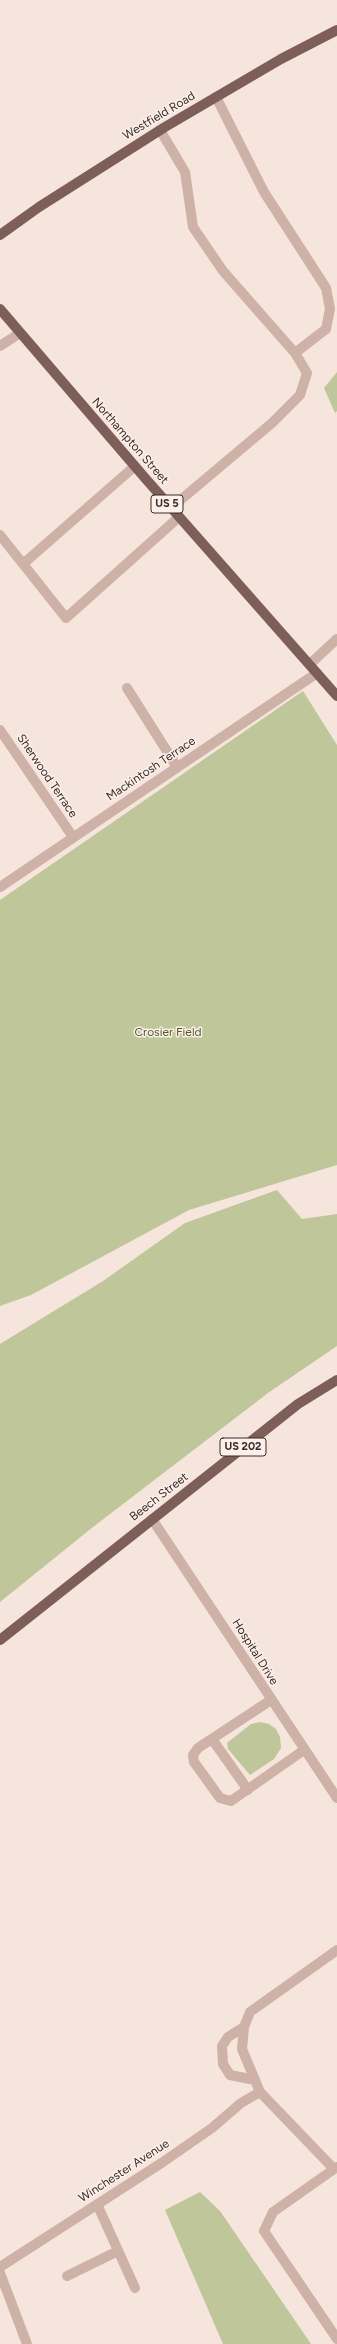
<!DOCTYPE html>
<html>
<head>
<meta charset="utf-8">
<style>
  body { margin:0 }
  canvas { display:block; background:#f5e5dc }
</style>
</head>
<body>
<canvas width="337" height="2344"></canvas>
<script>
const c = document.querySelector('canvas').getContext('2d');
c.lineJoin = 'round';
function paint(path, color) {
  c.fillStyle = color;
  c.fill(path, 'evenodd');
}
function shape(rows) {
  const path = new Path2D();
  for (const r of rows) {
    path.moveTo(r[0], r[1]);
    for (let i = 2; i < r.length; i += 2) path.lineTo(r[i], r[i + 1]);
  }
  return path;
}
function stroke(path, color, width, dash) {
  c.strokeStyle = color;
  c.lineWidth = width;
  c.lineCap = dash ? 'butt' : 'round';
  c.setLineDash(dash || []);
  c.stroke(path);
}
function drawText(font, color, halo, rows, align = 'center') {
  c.font = font + ' Figtree,sans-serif';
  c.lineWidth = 3;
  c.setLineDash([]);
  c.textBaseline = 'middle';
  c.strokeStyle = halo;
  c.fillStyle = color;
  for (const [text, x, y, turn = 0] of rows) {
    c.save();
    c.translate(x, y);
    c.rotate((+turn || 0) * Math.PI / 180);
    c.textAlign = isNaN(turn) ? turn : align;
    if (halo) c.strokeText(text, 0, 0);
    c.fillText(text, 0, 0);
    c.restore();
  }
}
paint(shape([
  [337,372,337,411,335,413,324,388],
  [303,691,337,745,337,1165,189,1210,31,1295,0,1306,0,900],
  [277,1190,302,1219,337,1214,337,1346,268,1393,93,1527,0,1602,0,1344,103,1281,185,1223],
  [260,1722,269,1724,276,1729,280,1737,281,1748,274,1759,250,1775,228,1749,227,1743,251,1724],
  [200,2192,220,2211,311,2344,223,2344,165,2210]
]), '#bfc69a');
stroke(shape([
  [216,97,264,192,326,288,330,309,326,329,295,353],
  [160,130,185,172,193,227,223,271,295,353,307,373,300,395,272,423,171,508],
  [0,346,20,333],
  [0,535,66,618,179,517],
  [23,564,135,466],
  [310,664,337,639],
  [127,688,177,767],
  [0,730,73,837],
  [0,887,317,673],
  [152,1519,337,1798],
  [271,1700,198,1748,193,1755,194,1762,220,1798,231,1801,304,1750],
  [212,1739,248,1790],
  [244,2027,228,2037,222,2046,223,2064,230,2075,255,2080],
  [337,2167,273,2212,264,2231,337,2339],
  [334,2169,260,2092,242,2049,244,2027,250,2012,337,1950],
  [97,2204,135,2288],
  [0,2267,163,2162,212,2128,241,2103,260,2092],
  [0,2273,27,2344],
  [67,2276,118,2251]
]), '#ceb2a7', 10);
stroke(shape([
  [0,235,39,207,165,127,281,59,337,30],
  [0,309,145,478,337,696],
  [0,1640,298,1404,337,1380]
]), '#7d5e58', 10);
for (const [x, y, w] of [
  [167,504,32],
  [243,1447,46]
]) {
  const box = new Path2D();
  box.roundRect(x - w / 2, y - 9, w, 18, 3);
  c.fillStyle = '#fcf0ea';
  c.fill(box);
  stroke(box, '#3a2b28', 1);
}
drawText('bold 11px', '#3a2b28', null, [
  ["US 5",167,504],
  ["US 202",243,1447]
]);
drawText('12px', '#3a2b28', '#fcf0ea', [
  ["Westfield Road",159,116,-31],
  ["Northampton Street",130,441,49],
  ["Mackintosh Terrace",151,769,-34],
  ["Sherwood Terrace",47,776,56],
  ["Beech Street",159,1497,-38],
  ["Hospital Drive",255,1652,58],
  ["Winchester Avenue",124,2171,-33]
]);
drawText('12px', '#515b29', '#fcf0ea', [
  ["Crosier Field",168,1032]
]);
</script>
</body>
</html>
